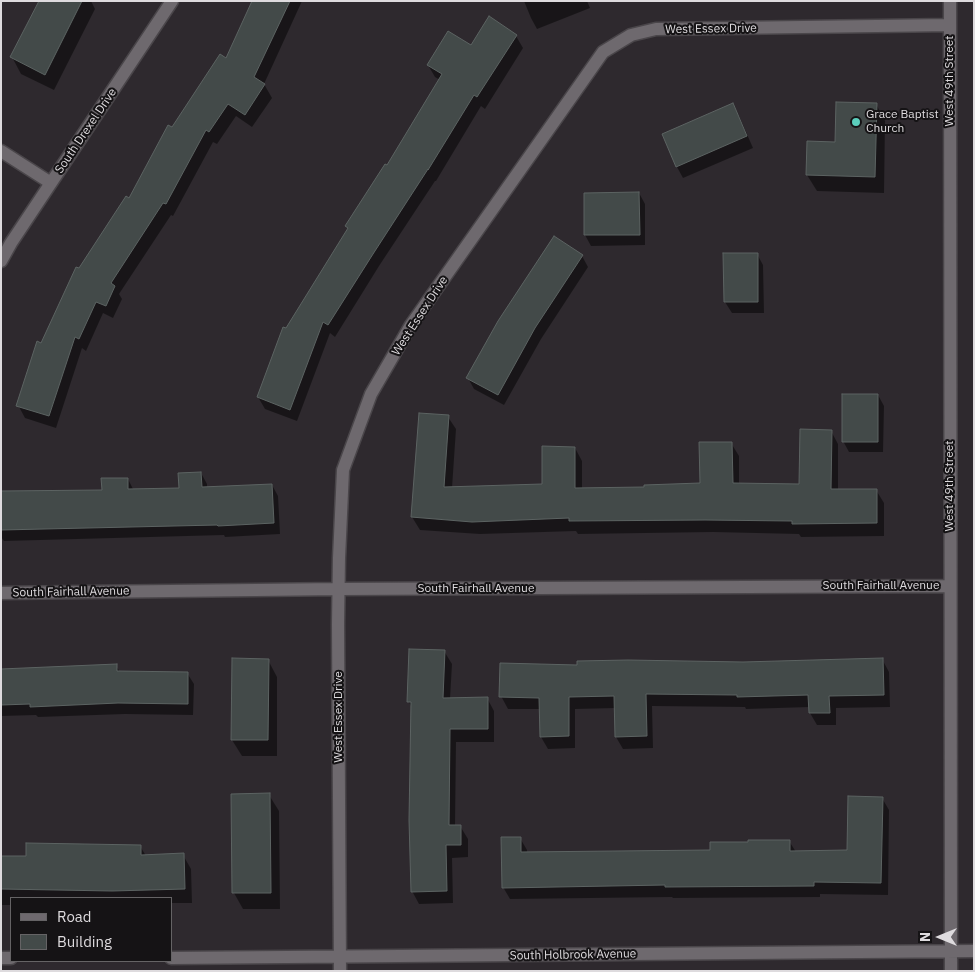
<!DOCTYPE html>
<html>
<head>
<meta charset="utf-8">
<style>
  body { margin:0 }
  #map { position:relative; width:975px; height:972px; overflow:hidden; background:#2e292e; font-family:"IBM Plex Sans",sans-serif }
  canvas { display:block }
  .frame { position:absolute; inset:0; border:2px solid #dedbde; pointer-events:none }
  .legend { position:absolute; left:10px; top:897px; width:162px; height:65px; box-sizing:border-box; background:#151315; border:1px solid #656365; margin:0; padding:6px 9px; list-style:none; font-size:15px; color:#dedbde }
  .legend li { display:flex; align-items:center; gap:10px; height:25px }
  .legend b { width:25px; border:1px solid #656365 }
  .north { position:absolute; left:915px; top:912px; width:50px; height:50px; -webkit-text-stroke:4px #151315; paint-order:stroke; rotate:270deg; font-size:14px; font-weight:700; line-height:20px; text-align:center; color:#dedbde }
  .north::after { content:''; display:block; margin:auto; width:18px; height:22px; background:#dedbde; clip-path:polygon(50% 0,100% 100%,50% 72%,0 100%) }
</style>
</head>
<body>
<div id="map">
<canvas width="975" height="972"></canvas>
<div class="frame"></div>
<ul class="legend">
<li><b style="height:6px;background:#6e696e"></b>Road</li>
<li><b style="height:14px;background:#434a49"></b>Building</li>
</ul>
<div class="north">N</div>
</div>
<script>
const context = document.querySelector('canvas').getContext('2d');
context.lineJoin = 'round';
function fill(path, color) { context.fillStyle = color; context.fill(path, 'evenodd'); }
const toPath = rows => new Path2D(rows.map(r => 'M' + r).join(''));
function strokePath(path, color, width, dash) { context.strokeStyle = color; context.lineWidth = width; context.lineCap = dash ? 'butt' : 'round'; context.setLineDash(dash || []); context.stroke(path); }
function drawText(font, color, halo, rows, align = 'center') {
  context.font = font + ' "IBM Plex Sans",sans-serif'; context.lineWidth = 4; context.setLineDash([]); context.textBaseline = 'middle'; context.strokeStyle = halo; context.fillStyle = color; for (const [text, x, y, turn = 0] of rows) {
    context.save(); context.translate(x, y); context.rotate((+turn || 0) * Math.PI / 180); context.textAlign = isNaN(turn) ? turn : align; if (halo) context.strokeText(text, 0, 0); context.fillText(text, 0, 0); context.restore();
  }
}
const shadow = toPath([
  [40,1,91,1,95,9,54,90,21,74,12,57],
  [253,1,302,1,264,84,272,98,252,127,236,116,217,144,213,142,173,216,171,215,119,294,122,299,113,318,103,313,86,351,82,348,56,428,25,418,18,405,42,344,79,270,130,200,173,129,226,60],
  [524,1,587,1,590,8,537,29,531,18],
  [516,36,523,48,485,109,481,106,436,181,435,181,379,266,335,337,330,333,297,421,265,409,258,397,286,329,348,229,346,226,387,167,440,80,435,77,428,65,471,47],
  [876,104,885,121,884,193,817,191,807,175,808,142,837,143],
  [733,105,739,116,753,148,683,178,677,167,663,135],
  [639,193,645,204,645,245,591,246,585,235],
  [725,254,757,254,763,265,764,313,732,313,725,302],
  [582,256,588,267,541,339,504,405,474,389,468,378],
  [878,395,884,406,883,452,849,452,843,441],
  [420,415,448,417,456,429,452,488,543,485,575,448,582,461,582,490,646,488,701,484,731,443,739,456,739,484,800,486,831,431,838,444,838,490,876,490,884,503,884,536,801,537,799,534,713,532,578,534,576,531,480,534,420,530,412,517],
  [201,473,207,484,207,488,272,485,278,496,280,534,225,537,224,535,4,541,1,537,1,492,103,491,128,479,134,491,180,489],
  [410,650,444,651,452,664,450,699,487,698,494,711,494,742,456,742,455,826,460,826,468,839,468,857,452,858,453,903,419,904,412,891,412,708,409,702],
  [882,659,889,672,890,707,836,708,836,725,817,725,810,713,810,707,746,709,745,707,652,706,653,748,623,749,616,737,616,708,575,709,575,748,548,749,541,737,540,709,508,709,501,696,579,667],
  [268,660,277,677,277,756,242,756,232,740],
  [116,666,120,672,187,673,194,684,193,715,125,714,38,717,36,715,1,716,1,670],
  [232,795,269,795,279,811,280,909,243,909,234,893],
  [882,798,889,810,888,895,820,894,820,897,673,898,672,897,510,899,503,887,520,838,527,850,527,853,711,851,789,841,796,852,849,852],
  [140,846,146,856,183,855,191,869,192,903,171,903,171,898,11,898,11,905,1,905,1,857,27,857]
]);
const building = toPath([
  [39,1,82,1,45,75,10,57,39,1],
  [252,1,290,1,254,77,265,84,245,115,228,104,209,132,206,130,166,204,163,203,111,283,115,286,106,306,96,302,79,339,75,337,49,416,16,406,37,341,41,343,76,267,79,268,126,196,129,198,168,125,172,127,220,54,226,58,252,1],
  [489,16,517,35,477,97,474,95,428,170,428,169,373,254,328,325,323,322,290,410,257,397,283,327,286,328,348,228,345,226,385,164,387,165,442,74,427,65,448,31,471,45,489,16],
  [836,102,877,103,875,177,806,175,807,141,835,142,836,102],
  [733,103,747,136,676,167,662,134,733,103],
  [639,192,640,235,584,235,584,193,639,192],
  [554,236,583,255,535,328,498,395,466,378,498,321,554,236],
  [723,253,758,253,758,302,724,302,723,253],
  [842,394,878,394,878,442,842,442,842,394],
  [419,413,449,415,444,487,542,484,542,446,575,447,575,488,644,487,644,485,700,483,699,442,732,442,733,483,799,484,800,429,832,430,831,489,877,489,877,523,792,524,792,521,705,520,569,521,569,518,472,522,411,517,419,413],
  [201,472,202,487,272,484,274,523,218,526,217,525,1,530,1,491,102,490,101,478,128,478,128,489,179,488,178,473,201,472],
  [409,649,445,650,443,698,488,697,488,729,450,729,449,825,461,825,461,845,446,845,447,891,411,892,409,820,411,702,407,702,409,649],
  [232,658,269,659,268,740,231,740,232,658],
  [883,658,884,695,829,696,830,713,809,713,808,695,737,697,737,695,646,694,647,736,615,737,614,696,569,697,569,736,540,737,539,698,499,697,500,663,577,665,577,661,628,660,743,662,883,658],
  [117,664,117,671,188,672,188,704,118,703,30,707,30,704,1,705,1,669,117,664],
  [270,793,271,893,232,893,231,794,270,793],
  [848,796,883,797,881,883,814,882,814,886,665,887,665,885,502,888,501,837,521,837,521,852,710,850,710,842,748,842,748,840,790,840,790,851,847,850,848,796],
  [26,843,141,845,141,855,184,853,185,889,112,891,1,889,1,856,26,856,26,843]
]);
const minor = toPath([
  [950,1,951,971],
  [1,151,51,183],
  [1,261,11,243,172,1],
  [1,593,339,589,950,586],
  [1,958,11,958],
  [171,958,974,951],
  [340,971,338,624,339,558,343,470,371,394,411,325,603,52,631,35,656,29,950,25]
]);
const markers = [
  [856,122,5,"#5bcebc"]
];
const streetNames = [
  ["West Essex Drive",711,29,-1],
  ["West 49th Street",950,81,-90],
  ["South Drexel Drive",86,131,-56],
  ["West Essex Drive",420,316,-57],
  ["West 49th Street",950,486,-90],
  ["South Fairhall Avenue",881,586],
  ["South Fairhall Avenue",476,589],
  ["South Fairhall Avenue",71,592,-1],
  ["West Essex Drive",339,717,-90],
  ["South Holbrook Avenue",573,955,-1]
];
const poiNames = [
  ["Grace Baptist",866,115],
  ["Church",866,129]
];
fill(shadow, '#0007');
fill(building, '#434a49');
strokePath(building, '#5c6362', 1);
strokePath(minor, '#4a464a', 15);
strokePath(minor, '#6e696e', 12);
for (const [x, y, r, color] of markers) { const dot = new Path2D(); dot.arc(x, y, r, 0, 2 * Math.PI); context.fillStyle = color; context.fill(dot); strokePath(dot, '#151315', 2); }
drawText('12px', '#dedbde', '#151315', streetNames);
drawText('12px', '#dedbde', '#151315', poiNames, 'left');
</script>
</body>
</html>
